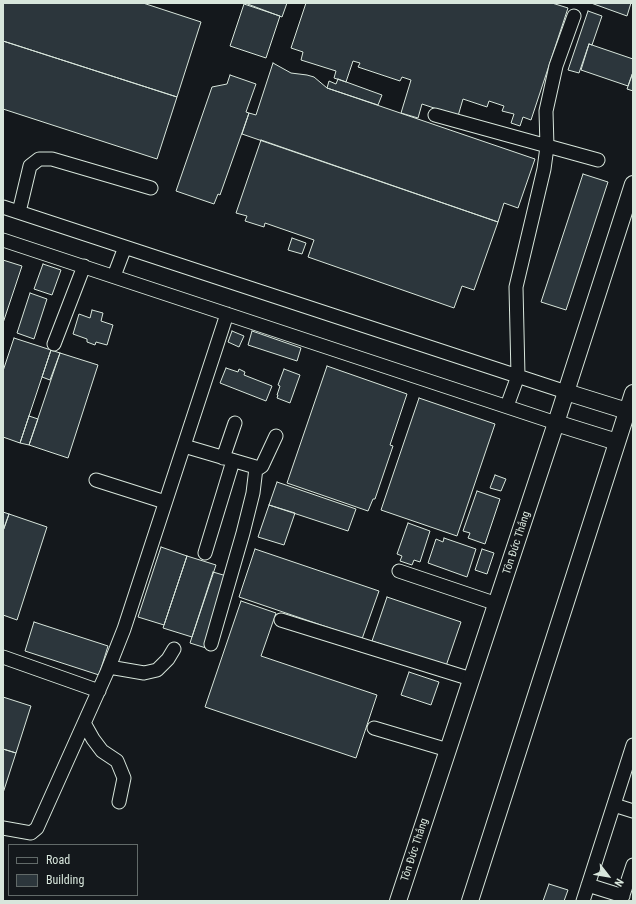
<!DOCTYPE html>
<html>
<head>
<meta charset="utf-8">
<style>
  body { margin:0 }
  #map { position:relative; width:636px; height:904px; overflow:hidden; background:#14181c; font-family:"Roboto Condensed",sans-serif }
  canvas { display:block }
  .frame { position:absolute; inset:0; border:4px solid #d8e6dc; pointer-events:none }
  .legend { position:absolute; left:8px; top:844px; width:130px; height:52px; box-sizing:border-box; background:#14181c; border:1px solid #626a69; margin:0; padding:5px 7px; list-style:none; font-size:12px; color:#d8e6dc }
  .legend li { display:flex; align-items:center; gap:8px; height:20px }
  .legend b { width:20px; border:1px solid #626a69 }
  .north { position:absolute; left:588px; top:856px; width:40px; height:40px; -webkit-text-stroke:3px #14181c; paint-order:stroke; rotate:121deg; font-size:11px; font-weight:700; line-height:16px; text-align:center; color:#d8e6dc }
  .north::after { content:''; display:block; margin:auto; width:14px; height:18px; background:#d8e6dc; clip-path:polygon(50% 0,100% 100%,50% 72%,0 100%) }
</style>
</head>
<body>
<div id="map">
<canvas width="636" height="904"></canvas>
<div class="frame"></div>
<ul class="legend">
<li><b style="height:5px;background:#14181c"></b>Road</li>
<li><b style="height:11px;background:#2c363c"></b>Building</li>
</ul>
<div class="north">N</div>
</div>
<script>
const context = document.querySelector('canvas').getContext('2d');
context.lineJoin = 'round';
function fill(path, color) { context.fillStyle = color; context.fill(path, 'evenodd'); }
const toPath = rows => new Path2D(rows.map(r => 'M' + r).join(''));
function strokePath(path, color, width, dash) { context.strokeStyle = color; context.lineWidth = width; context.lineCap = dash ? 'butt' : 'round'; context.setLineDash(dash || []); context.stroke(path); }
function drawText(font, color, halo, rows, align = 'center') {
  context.font = font + ' "Roboto Condensed",sans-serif'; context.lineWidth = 3; context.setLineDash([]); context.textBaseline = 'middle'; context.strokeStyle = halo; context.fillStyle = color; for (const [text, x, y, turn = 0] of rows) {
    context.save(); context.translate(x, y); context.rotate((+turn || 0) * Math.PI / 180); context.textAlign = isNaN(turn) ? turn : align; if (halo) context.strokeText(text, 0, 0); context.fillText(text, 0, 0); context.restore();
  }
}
const building = toPath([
  [3,3,143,3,201,22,177,97,3,41,3,3],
  [245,3,287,3,282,17,245,3],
  [306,3,552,3,568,8,531,120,523,117,520,126,511,123,514,114,502,111,504,106,489,101,487,107,463,99,458,116,422,104,418,118,401,113,411,80,402,77,400,81,358,67,360,63,353,61,346,82,334,78,336,71,301,60,303,52,291,48,306,3],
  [591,3,631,3,627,16,591,3],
  [244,4,280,16,266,58,230,46,244,4],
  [588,11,602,16,592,45,589,44,579,73,568,70,588,11],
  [3,41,177,97,157,159,3,109,3,41],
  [589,44,633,59,633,72,628,86,581,70,589,44],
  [273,63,291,73,307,75,314,77,327,88,535,159,518,208,504,203,498,222,242,134,249,113,256,115,273,63],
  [230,75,256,84,246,112,249,113,220,195,218,194,214,204,176,191,212,87,227,84,230,75],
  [632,75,633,76,633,91,627,89,632,75],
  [338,79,382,95,378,105,327,88,329,81,336,84,338,79],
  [261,140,498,222,474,290,462,286,454,308,308,257,314,240,265,223,264,227,245,221,247,216,236,213,261,140],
  [583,174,608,182,566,310,541,302,583,174],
  [292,238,306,243,302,254,288,250,292,238],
  [3,260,22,266,3,323,3,260],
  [43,264,61,270,52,295,34,289,43,264],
  [30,293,47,299,34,339,17,333,30,293],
  [92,310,103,313,101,321,113,325,107,345,96,342,95,345,87,342,87,339,73,334,79,314,90,318,92,310],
  [232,331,244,336,239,347,228,342,232,331],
  [252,331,301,348,297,361,248,345,252,331],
  [14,338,51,350,20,443,3,437,3,371,14,338],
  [51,350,60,353,50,380,42,377,51,350],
  [60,353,98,365,68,458,29,445,60,353],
  [327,366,407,394,390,445,393,446,375,499,373,499,368,511,287,483,327,366],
  [226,368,238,372,239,369,245,372,244,375,272,386,266,401,220,383,226,368],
  [284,369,300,375,290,403,277,398,278,395,277,395,280,386,278,385,284,369],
  [419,398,495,424,457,536,381,510,419,398],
  [29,416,38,419,29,445,20,443,29,416],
  [495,475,506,479,501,491,490,488,495,475],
  [277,482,356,509,348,531,269,505,277,482],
  [477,491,500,499,485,544,468,538,470,533,463,531,477,491],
  [269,505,295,513,284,545,258,537,269,505],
  [3,512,9,514,3,531,3,512],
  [9,514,47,527,17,620,3,615,3,531,9,514],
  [408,523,430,531,420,562,414,560,412,565,400,561,402,556,397,554,408,523],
  [444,538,476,549,467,577,428,563,436,539,443,542,444,538],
  [161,547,187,556,164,625,138,617,161,547],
  [255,549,379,591,362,639,239,597,255,549],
  [482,549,494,553,487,574,475,570,482,549],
  [187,556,216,565,192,637,163,628,187,556],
  [213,572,230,577,206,648,190,643,213,572],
  [387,597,461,622,446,666,372,641,387,597],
  [241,601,276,613,261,656,377,695,356,758,205,707,241,601],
  [34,622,108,646,99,675,25,651,34,622],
  [409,672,439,682,431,705,401,695,409,672],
  [3,697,31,706,16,753,3,749,3,697],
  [3,749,16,753,3,793,3,749],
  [549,884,568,890,564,901,543,901,549,884]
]);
const minor = toPath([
  [435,115,598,160],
  [3,207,566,392],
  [19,212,30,166,39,159,52,159,151,188],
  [3,240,556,423],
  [114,276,125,247],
  [54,344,84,266],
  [507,406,518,376,516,287,544,169,547,147,546,111,556,66,574,16],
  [184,446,259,468,262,466,276,436],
  [223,458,235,423],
  [96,480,165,502],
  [205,553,233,461],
  [399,571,497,604],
  [281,620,471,679],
  [211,644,243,533,253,493,256,468],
  [3,657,99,691],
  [109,667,144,673,157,670,168,659,174,649],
  [84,723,93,739,102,751,117,761,124,778,119,802],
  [374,728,448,750],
  [614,805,633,811],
  [3,828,31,833,37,828,107,672,124,629,227,314],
  [588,885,623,896],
  [583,901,633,745],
  [621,901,633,865]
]);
const major = toPath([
  [566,392,627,411],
  [556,423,617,442],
  [398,901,556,423,633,184],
  [470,901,633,393]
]);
const streetNames = [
  ["Tôn Đức Thắng",517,543,-72],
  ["Tôn Đức Thắng",415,850,-72]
];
fill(building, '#2c363c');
strokePath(building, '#d8e6dc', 1);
strokePath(minor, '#d8e6dc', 15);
strokePath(major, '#d8e6dc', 18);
strokePath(minor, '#14181c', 13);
strokePath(major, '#14181c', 16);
drawText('11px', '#d8e6dc', '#14181c', streetNames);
</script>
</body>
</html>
